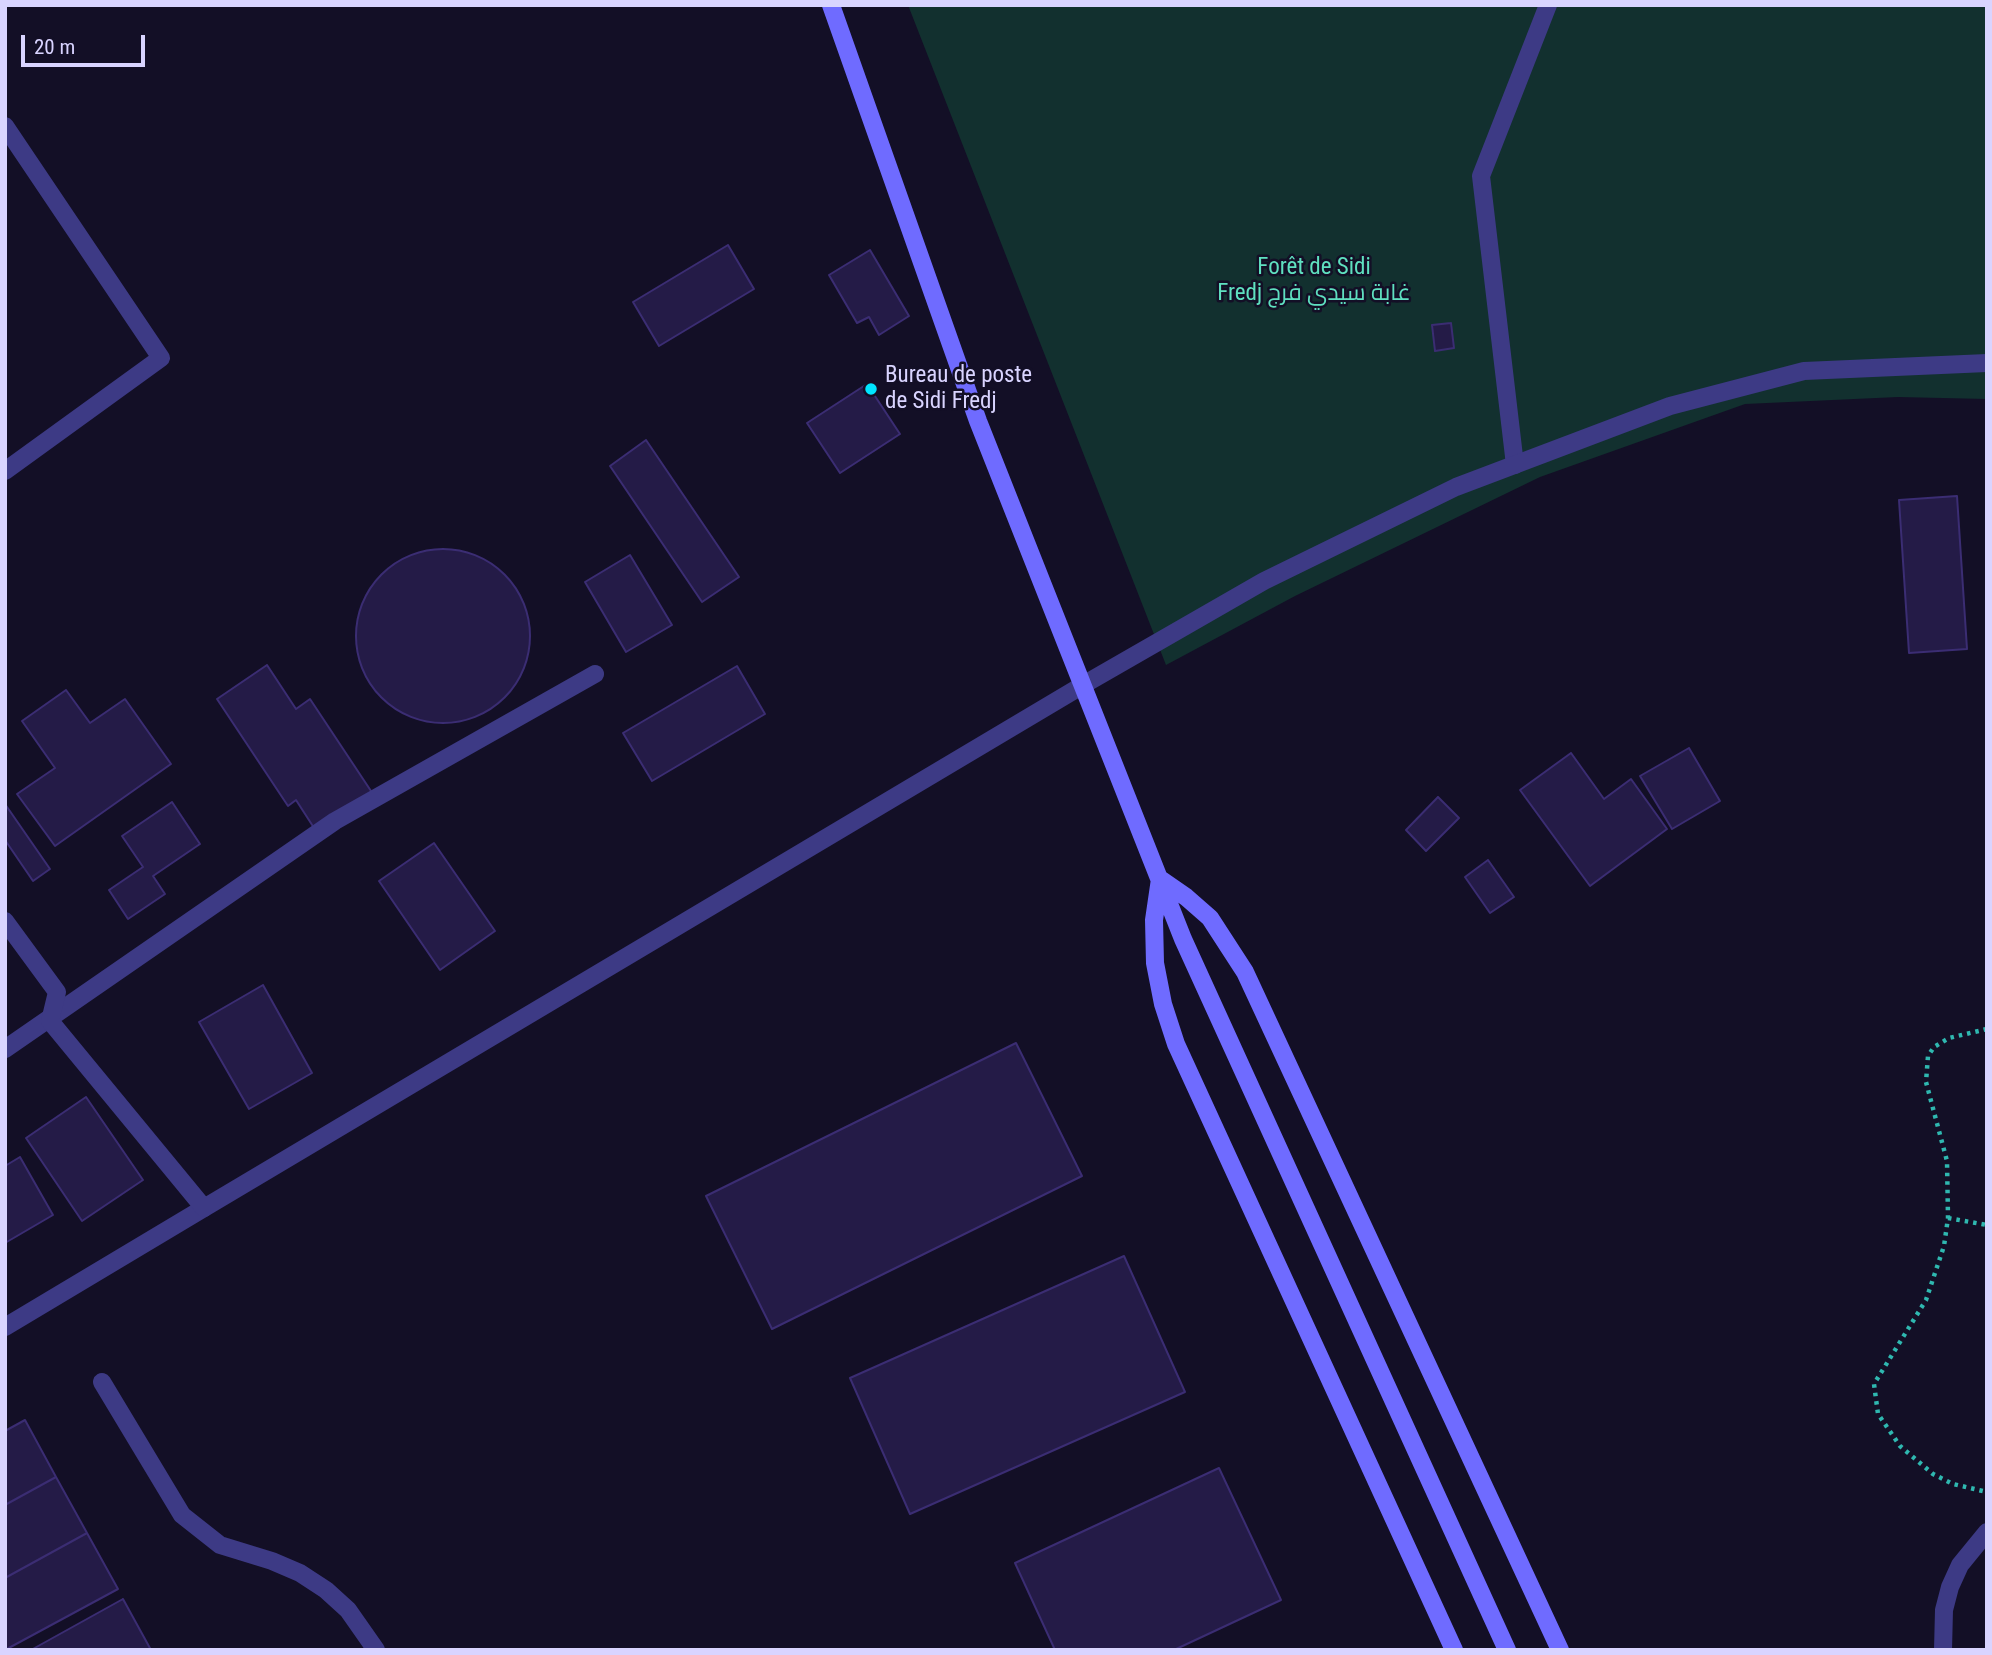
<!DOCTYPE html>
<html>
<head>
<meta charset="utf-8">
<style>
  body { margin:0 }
  #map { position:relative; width:1992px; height:1655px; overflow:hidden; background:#130f26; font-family:"Roboto Condensed",sans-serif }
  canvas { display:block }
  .frame { position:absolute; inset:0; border:7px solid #d9d4ff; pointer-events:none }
  .scale { position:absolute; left:21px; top:35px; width:124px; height:32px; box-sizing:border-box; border:4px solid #d9d4ff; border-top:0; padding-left:9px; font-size:21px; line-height:24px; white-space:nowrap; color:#d9d4ff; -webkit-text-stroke:5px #130f26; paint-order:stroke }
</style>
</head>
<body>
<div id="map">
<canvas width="1992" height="1655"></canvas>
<div class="frame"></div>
<div class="scale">20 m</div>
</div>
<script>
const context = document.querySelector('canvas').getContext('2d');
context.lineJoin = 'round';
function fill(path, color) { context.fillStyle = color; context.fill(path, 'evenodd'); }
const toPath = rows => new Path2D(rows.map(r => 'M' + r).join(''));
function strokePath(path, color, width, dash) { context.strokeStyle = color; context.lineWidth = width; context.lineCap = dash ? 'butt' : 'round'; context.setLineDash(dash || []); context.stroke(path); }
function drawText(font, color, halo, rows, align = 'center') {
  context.font = font + ' "Roboto Condensed",Cairo,sans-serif'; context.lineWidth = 5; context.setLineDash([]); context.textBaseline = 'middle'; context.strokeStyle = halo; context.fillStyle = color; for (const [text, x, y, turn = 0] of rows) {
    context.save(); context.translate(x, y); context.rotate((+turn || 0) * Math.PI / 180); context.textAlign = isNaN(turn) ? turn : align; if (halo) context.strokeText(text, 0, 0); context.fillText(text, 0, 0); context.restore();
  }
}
const green = toPath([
  [908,5,1987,5,1987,399,1898,397,1745,404,1540,477,1295,596,1166,665]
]);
const building = toPath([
  [728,245,754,289,659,346,633,302,728,245],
  [870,250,909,316,879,335,869,317,857,323,829,275,870,250],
  [1451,323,1454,348,1435,351,1432,325,1451,323],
  [867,384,900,434,840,473,807,423,867,384],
  [646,440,739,577,702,602,610,466,646,440],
  [1957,496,1967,649,1909,653,1899,500,1957,496],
  '356 636a87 87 0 1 1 174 0a87 87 0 1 1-174 0Z',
  [630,555,672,625,626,652,585,582,630,555],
  [267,665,296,709,310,699,373,794,316,831,296,800,288,806,217,699,267,665],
  [737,666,765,714,652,781,623,733,737,666],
  [66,690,90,723,125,699,171,764,55,846,17,794,55,768,22,721,66,690],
  [1689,748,1720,801,1672,829,1640,776,1689,748],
  [1571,753,1604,799,1631,779,1667,829,1590,886,1520,790,1571,753],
  [1438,797,1459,818,1426,851,1406,830,1438,797],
  [172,802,200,844,153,876,165,894,128,919,109,890,143,867,122,836,172,802],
  [5,804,50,869,33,881,5,840,5,804],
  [434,843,495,931,440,970,379,881,434,843],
  [1488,860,1514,897,1490,913,1465,877,1488,860],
  [263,985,312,1073,249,1109,199,1022,263,985],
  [1016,1043,1082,1176,772,1329,706,1196,1016,1043],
  [86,1097,143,1180,82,1221,26,1138,86,1097],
  [20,1157,53,1215,5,1243,5,1166,20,1157],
  [1124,1256,1185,1392,910,1514,850,1378,1124,1256],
  [25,1420,56,1477,5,1505,5,1431,25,1420],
  [1219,1468,1281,1600,1174,1650,1055,1650,1015,1563,1219,1468],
  [56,1477,87,1533,5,1578,5,1505,56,1477],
  [87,1533,118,1589,5,1650,5,1578,87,1533],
  [123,1599,151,1650,31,1650,123,1599]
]);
const path = toPath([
  [1987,1029,1949,1038,1934,1047,1928,1056,1926,1082,1947,1161,1948,1218,1944,1246,1926,1300,1874,1384,1878,1414,1900,1446,1933,1474,1953,1484,1987,1492],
  [1948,1218,1987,1225]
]);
const service = toPath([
  [1515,465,1481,176,1548,5]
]);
const minor = toPath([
  [5,126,161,358,5,471],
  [1083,685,1264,581,1456,487,1670,406,1804,371,1987,363],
  [5,1049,335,821,595,674],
  [5,1327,204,1208],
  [102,1382,182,1515,220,1545,272,1561,300,1573,326,1590,348,1610,376,1650],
  [1943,1650,1944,1610,1950,1587,1960,1565,1987,1532]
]);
const tertiary = toPath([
  [5,921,57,992,50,1021,204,1208,1083,685]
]);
const secondary = toPath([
  [831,5,978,421,1183,939,1507,1650],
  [1454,1650,1176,1044,1163,1004,1155,963,1154,920,1160,879,1186,897,1210,918,1245,972,1560,1650]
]);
const markers = [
  [871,389,7,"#00e5ff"]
];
const parkNames = [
  ["Forêt de Sidi",1314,268],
  ["Fredj غابة سيدي فرج",1314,294]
];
const poiNames = [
  ["Bureau de poste",885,376],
  ["de Sidi Fredj",885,402]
];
fill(green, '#12302f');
fill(building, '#241b47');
strokePath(building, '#3b2d73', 2);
strokePath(path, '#2fb8b0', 4.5, [3.5, 5]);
strokePath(service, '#3d3a85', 18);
strokePath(minor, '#3d3a85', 18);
strokePath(tertiary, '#3d3a85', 18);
strokePath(secondary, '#6f6bff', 18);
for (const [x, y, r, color] of markers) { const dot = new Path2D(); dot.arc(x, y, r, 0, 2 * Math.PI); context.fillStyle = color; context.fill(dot); strokePath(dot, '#130f26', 2.5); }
drawText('23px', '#5fe0c0', '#130f26', parkNames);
drawText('23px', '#d9d4ff', '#130f26', poiNames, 'left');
</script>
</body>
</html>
